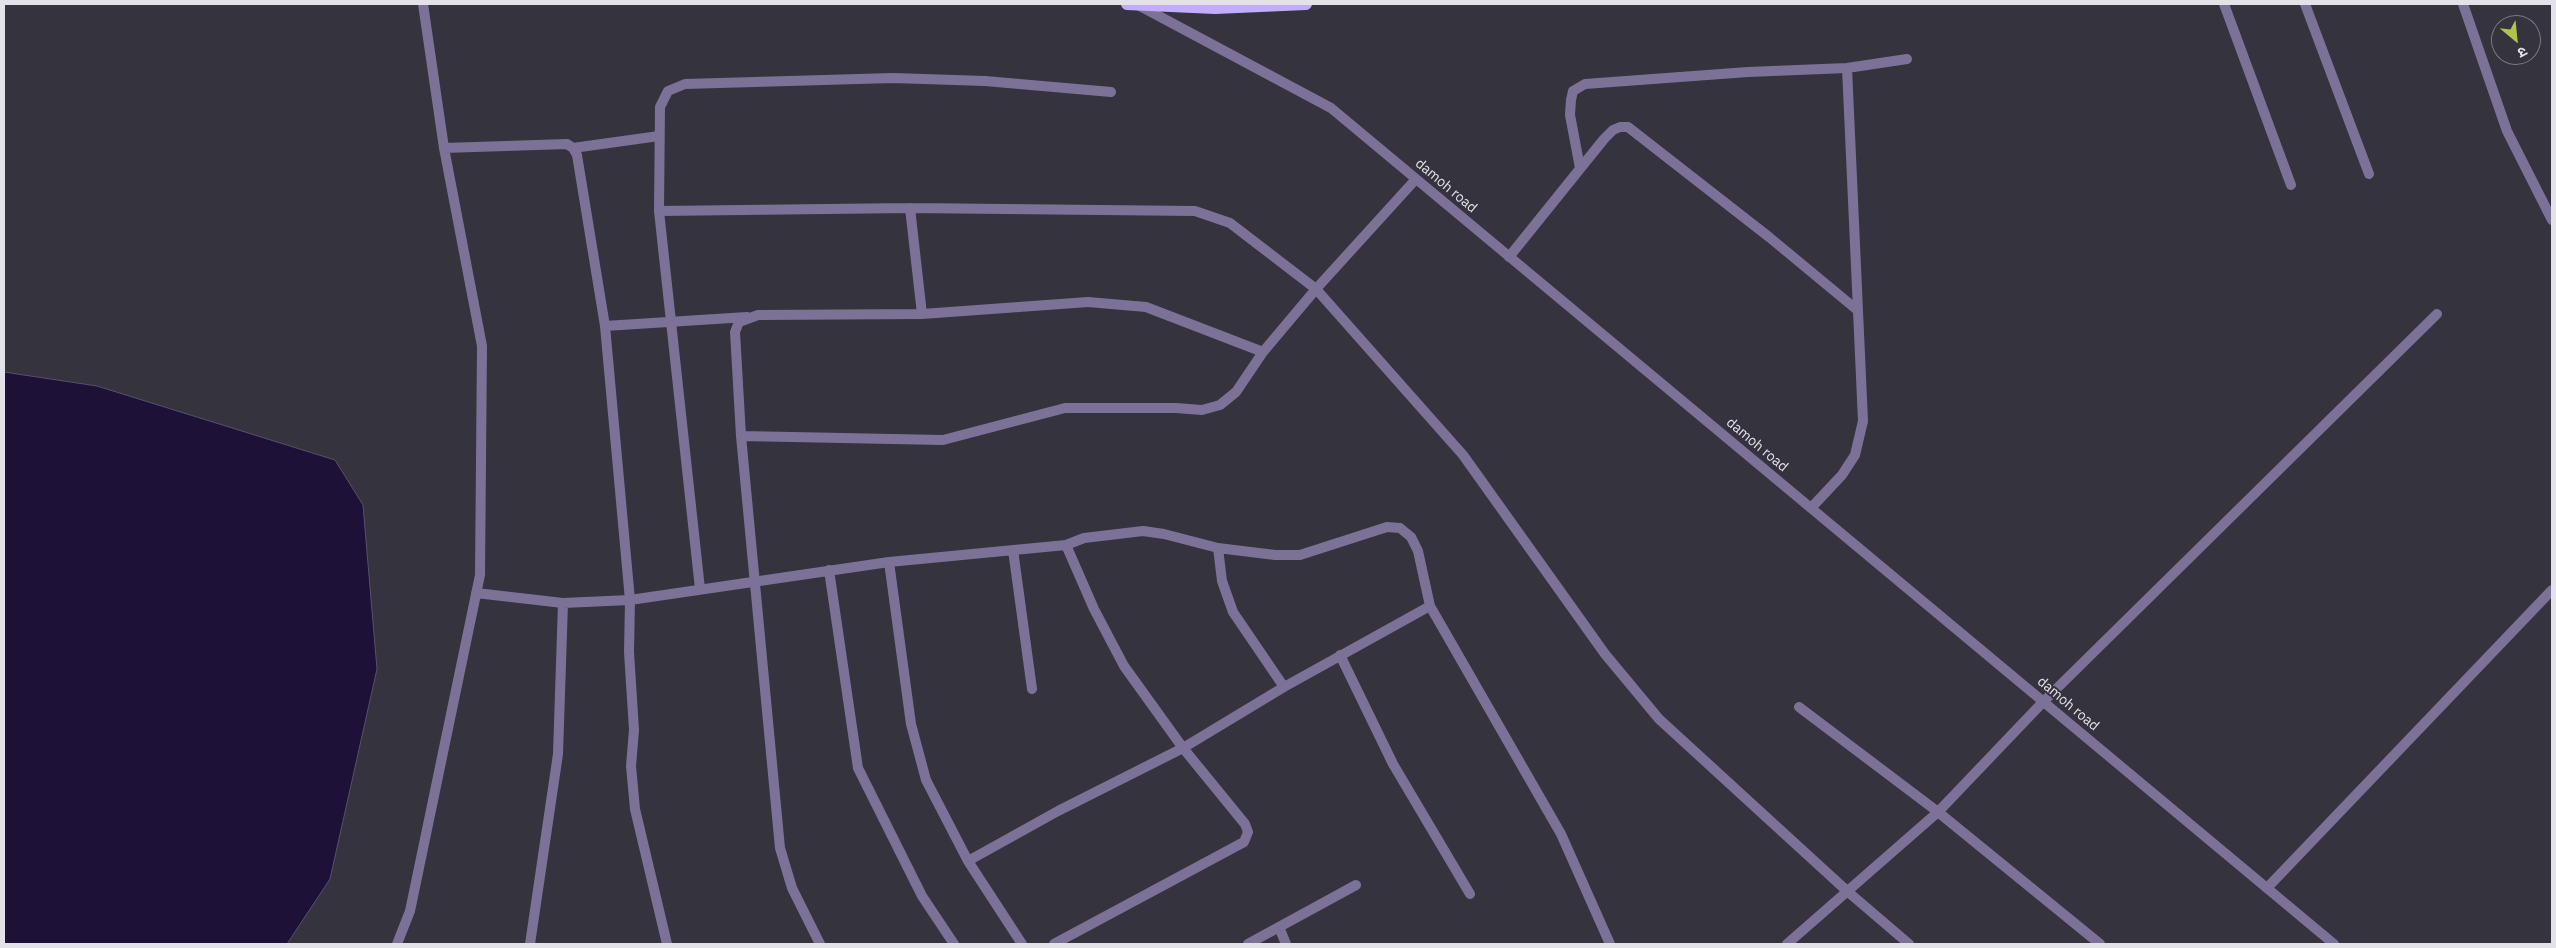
<!DOCTYPE html>
<html>
<head>
<meta charset="utf-8">
<style>
  body { margin:0 }
  #map { position:relative; width:2556px; height:948px; overflow:hidden; background:#35333e; font-family:"IBM Plex Sans","Noto Sans Devanagari",sans-serif }
  canvas { display:block }
  .frame { position:absolute; inset:0; border:5px solid #e4e2e9; pointer-events:none }
  .north { position:absolute; left:2491px; top:15px; width:50px; height:50px; box-sizing:border-box; background:#35333e; border:1px solid #7b7982; border-radius:50%; rotate:152deg; font-size:14px; font-weight:700; line-height:20px; text-align:center; color:#e4e2e9 }
  .north::after { content:''; display:block; margin:auto; width:18px; height:22px; background:#b3c24b; clip-path:polygon(50% 0,100% 100%,50% 72%,0 100%) }
</style>
</head>
<body>
<div id="map">
<canvas width="2556" height="948"></canvas>
<div class="frame"></div>
<div class="north">उ</div>
</div>
<script>
const context = document.querySelector('canvas').getContext('2d');
context.lineJoin = 'round';
function fill(path, color) { context.fillStyle = color; context.fill(path, 'evenodd'); }
const toPath = rows => new Path2D(rows.map(r => 'M' + r).join(''));
function strokePath(path, color, width, dash) { context.strokeStyle = color; context.lineWidth = width; context.lineCap = dash ? 'butt' : 'round'; context.setLineDash(dash || []); context.stroke(path); }
function drawText(font, color, halo, rows, align = 'center') {
  context.font = font + ' "IBM Plex Sans",sans-serif'; context.lineWidth = 4; context.setLineDash([]); context.textBaseline = 'middle'; context.strokeStyle = halo; context.fillStyle = color; for (const [text, x, y, turn = 0] of rows) {
    context.save(); context.translate(x, y); context.rotate((+turn || 0) * Math.PI / 180); context.textAlign = isNaN(turn) ? turn : align; if (halo) context.strokeText(text, 0, 0); context.fillText(text, 0, 0); context.restore();
  }
}
const water = toPath([
  [4,372,97,386,335,460,363,505,377,669,330,879,287,944,4,944,4,372]
]);
const lane = toPath([
  [2043,702,2437,314],
  [2267,888,2552,590]
]);
const street = toPath([
  [2224,4,2291,185],
  [2305,4,2369,174],
  [2463,4,2507,131,2552,220],
  [1140,6,1331,108,2334,944],
  [444,148,567,144,573,148,577,155,605,326,630,600,629,652,634,730,631,766,635,809,667,944],
  [573,148,659,136],
  [1580,168,1570,115,1571,100,1573,91,1585,84,1748,72,1847,68,1907,59],
  [910,208,922,314],
  [659,211,910,208,1195,211,1230,223,1316,289,1463,455,1605,654,1659,719,1847,891,1909,944],
  [1509,257,1604,139,1613,130,1620,127,1628,127,1769,237,1856,309],
  [605,326,747,317],
  [741,436,943,440,1065,408,1176,408,1202,410,1220,405,1236,392,1263,352,1316,289,1416,179],
  [1811,508,1842,475,1855,455,1863,421,1847,68],
  [1218,548,1222,581,1233,612,1284,687],
  [1013,550,1032,689],
  [889,562,911,724,926,780,968,861,1022,944],
  [829,570,858,768,922,896,954,944],
  [700,589,659,211,660,107,668,91,685,84,893,78,985,81,1111,92],
  [476,593,563,603,630,600,889,562,1066,545,1084,538,1143,531,1164,534,1218,548,1275,555,1300,555,1387,527,1400,528,1411,537,1418,551,1430,606,1561,834,1610,944],
  [1340,655,1393,764,1470,894],
  [1799,707,1938,812,2100,944],
  [968,861,1058,811,1183,748,1284,687,1430,606],
  [1279,927,1286,944],
  [397,944,410,911,480,575,482,346,444,148,423,4],
  [530,944,558,754,563,603],
  [820,944,792,888,780,848,741,436,735,332,739,322,758,315,922,314,1088,302,1146,307,1263,352],
  [1054,944,1244,842,1248,832,1245,824,1183,748,1124,666,1094,609,1066,545],
  [1248,944,1356,885],
  [1787,944,1938,812,2043,702]
]);
const primary = toPath([
  [1127,4,1215,8,1306,4]
]);
const streetNames = [
  ["damoh road",1446,186,40],
  ["damoh road",1757,445,40],
  ["damoh road",2068,704,40]
];
fill(water, '#1e1137');
strokePath(water, '#59506c', 1);
strokePath(lane, '#7c7298', 10);
strokePath(street, '#7c7298', 10);
strokePath(primary, '#c2adfb', 12);
drawText('14px', '#e4e2e9', '#35333e', streetNames);
</script>
</body>
</html>
